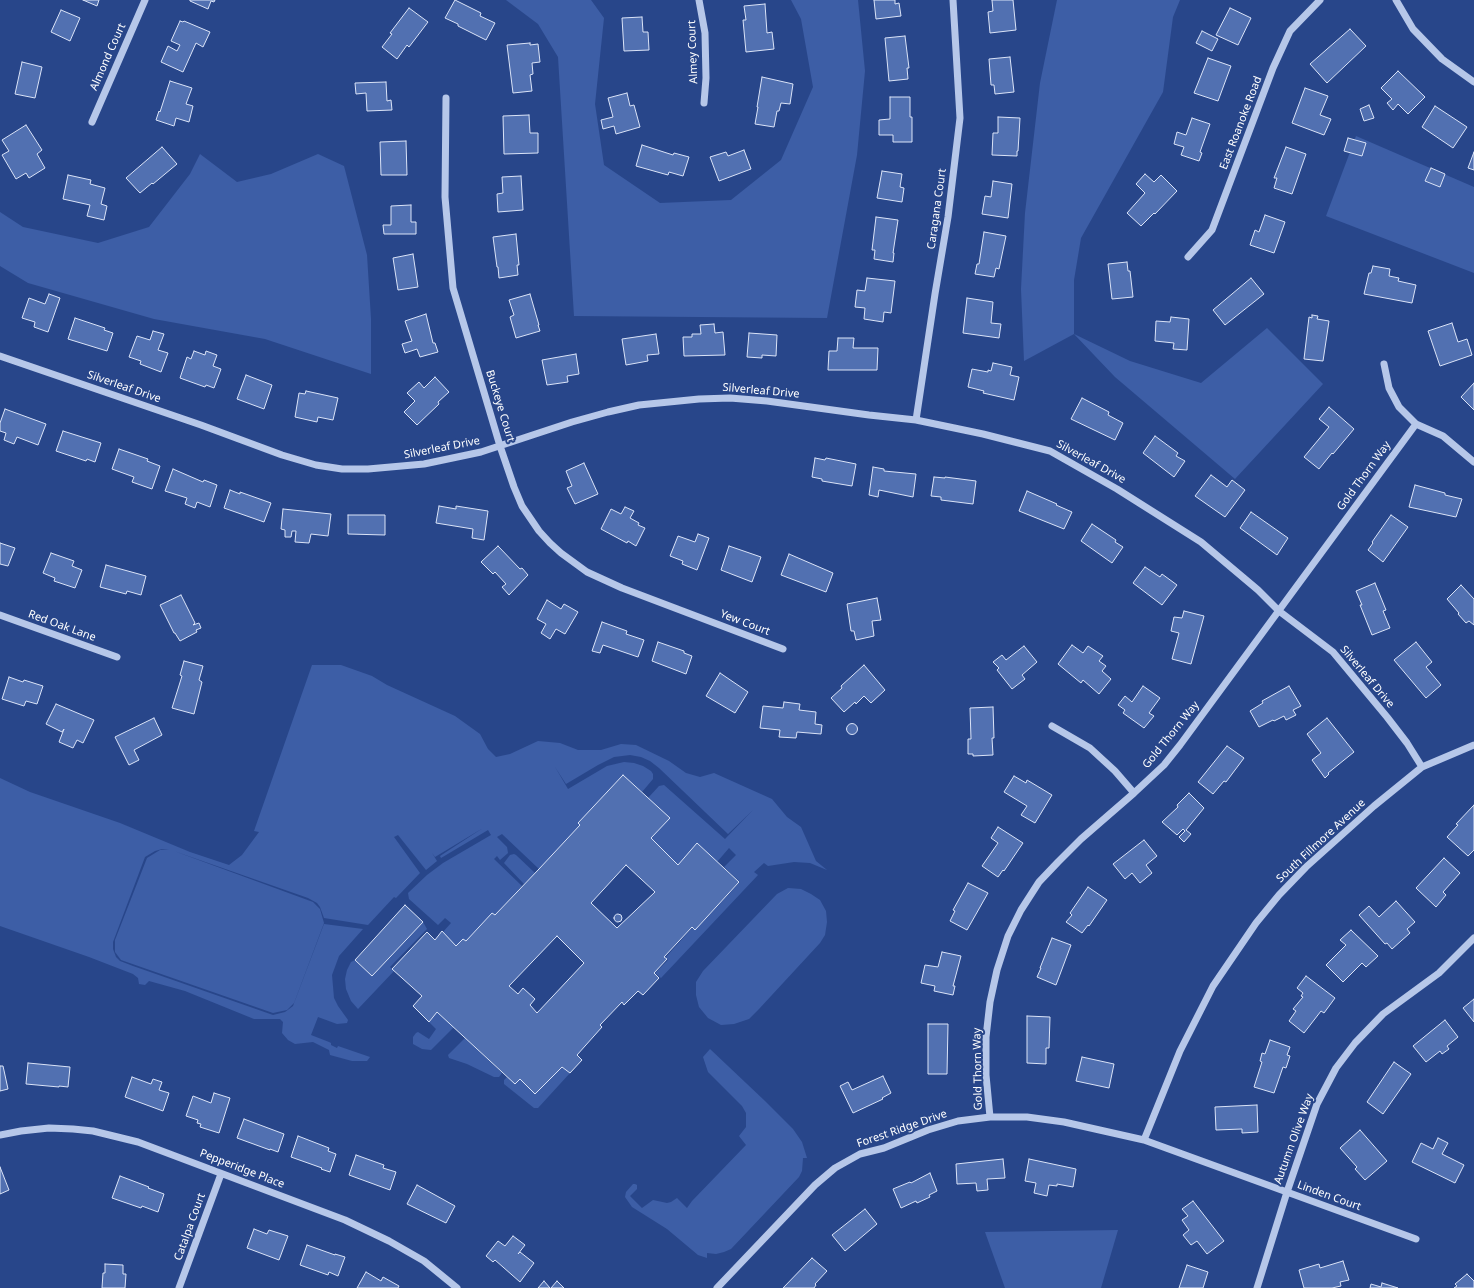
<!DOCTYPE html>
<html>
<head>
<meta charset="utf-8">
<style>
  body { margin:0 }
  canvas { display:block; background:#28468a }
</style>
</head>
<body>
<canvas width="1474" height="1288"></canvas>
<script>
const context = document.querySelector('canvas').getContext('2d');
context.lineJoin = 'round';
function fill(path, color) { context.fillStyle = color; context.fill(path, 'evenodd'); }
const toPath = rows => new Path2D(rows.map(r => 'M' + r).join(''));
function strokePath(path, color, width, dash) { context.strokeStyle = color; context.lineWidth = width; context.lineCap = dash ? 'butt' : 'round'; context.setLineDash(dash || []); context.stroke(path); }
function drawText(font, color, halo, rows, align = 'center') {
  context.font = font + ' "Noto Sans",sans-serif'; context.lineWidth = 4; context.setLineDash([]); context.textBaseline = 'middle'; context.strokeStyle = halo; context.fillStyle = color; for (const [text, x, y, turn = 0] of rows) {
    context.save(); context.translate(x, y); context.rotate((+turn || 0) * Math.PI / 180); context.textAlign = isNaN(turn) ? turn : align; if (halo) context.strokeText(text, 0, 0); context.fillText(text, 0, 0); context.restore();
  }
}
const green = toPath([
  [506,0,591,0,604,18,595,104,604,165,660,203,731,200,781,160,813,87,801,19,791,0,858,0,865,71,857,155,827,318,574,316,558,57,538,24],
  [1057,0,1180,0,1173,17,1163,92,1081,238,1074,280,1074,334,1130,361,1201,383,1267,328,1323,384,1235,479,1115,377,1074,334,1024,361,1021,289,1025,213,1040,83],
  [1356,136,1474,187,1474,273,1326,216],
  [200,154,237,182,271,174,318,154,344,166,367,255,371,319,371,374,265,339,154,319,28,283,0,266,0,212,23,227,98,243,149,227,190,174],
  [312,665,341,665,372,676,387,685,455,716,480,734,488,749,496,757,510,754,538,741,560,743,578,750,601,750,621,744,636,745,669,761,686,773,700,777,714,773,772,799,787,817,801,827,816,861,827,870,810,863,794,862,768,866,764,863,754,872,758,875,661,978,655,973,668,960,666,957,692,928,695,930,740,882,724,867,736,855,729,848,717,862,697,843,678,865,651,838,669,818,648,798,659,786,664,785,725,839,753,810,728,834,659,768,650,761,641,757,630,755,614,757,598,765,566,784,555,767,568,789,607,766,624,762,634,763,643,766,651,771,653,774,653,779,642,792,623,775,579,822,580,825,539,869,502,834,497,837,507,847,508,853,500,860,497,856,494,859,522,886,495,915,492,913,466,941,463,939,456,946,443,932,451,923,445,918,438,925,409,899,408,893,427,875,443,863,491,835,488,830,441,858,440,856,483,828,435,857,432,853,437,861,426,870,398,835,394,837,420,873,396,898,394,897,368,925,324,918,320,907,317,903,308,898,174,851,313,902,320,909,324,923,294,1003,287,1010,273,1013,121,960,115,952,115,940,147,858,160,850,169,849,162,849,155,851,145,857,113,942,113,949,116,957,120,961,133,966,273,1015,285,1012,293,1006,324,924,363,929,339,956,332,975,334,998,338,1006,348,1020,347,1023,337,1024,318,1017,311,1035,329,1042,331,1043,331,1045,337,1048,338,1046,370,1057,367,1061,352,1061,330,1055,329,1050,313,1042,295,1044,288,1040,282,1033,283,1022,280,1019,254,1019,185,991,149,981,145,985,139,984,138,978,133,974,89,957,0,926,0,778,30,792,120,823,190,852,229,865,242,855,259,832,254,831],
  [514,854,516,855,535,873,524,884,504,863,510,855],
  [788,888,801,889,811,894,820,900,826,911,827,922,825,935,820,943,759,1009,749,1019,734,1024,721,1025,708,1018,699,1007,696,995,696,982,703,971,777,894],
  [423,922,427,929,390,967,394,971,358,1009,351,1001,346,989,345,979,347,970,351,962,355,960,372,976],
  [437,1012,454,1027,431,1050,422,1049,413,1044,413,1037,416,1033,418,1032,429,1039,436,1029,429,1022],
  [465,1038,502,1073,499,1077,494,1077,467,1064,449,1058,448,1055],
  [710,1049,765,1101,793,1129,802,1142,807,1158,803,1158,802,1171,799,1177,731,1249,724,1252,716,1254,707,1253,707,1258,698,1255,667,1229,632,1207,625,1197,626,1192,633,1184,635,1184,637,1185,637,1189,630,1196,642,1208,653,1200,667,1203,671,1202,677,1198,687,1208,692,1201,746,1145,739,1136,746,1127,746,1113,742,1106,708,1072,703,1057],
  [562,1067,570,1073,538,1108,534,1108,504,1084,504,1080,507,1077,515,1084,520,1079,535,1094],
  [1118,1230,1101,1288,1005,1288,985,1232]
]);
const building = toPath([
  [83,0,99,0,97,6,83,0],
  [190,0,215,0,214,2,211,1,208,9,190,1,190,0],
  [455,0,481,13,480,16,495,23,486,40,458,26,458,24,445,18,455,0],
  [874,0,895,0,895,4,899,3,901,16,876,19,874,0],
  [992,0,1013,0,1016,30,990,33,988,12,993,11,992,0],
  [765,4,767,33,772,32,774,49,746,52,743,20,746,20,744,6,765,4],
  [409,8,428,22,409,47,407,45,397,59,382,47,392,34,390,33,409,8],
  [1230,8,1251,18,1238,45,1216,35,1230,8],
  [61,10,80,18,70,41,51,32,61,10],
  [642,17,643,32,648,32,649,50,624,51,622,18,642,17],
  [180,21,183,22,184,21,210,32,203,47,196,43,183,72,161,62,168,46,177,51,180,45,171,41,180,21],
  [1350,29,1366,46,1327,83,1310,64,1350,29],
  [1202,31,1218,39,1212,51,1196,43,1202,31],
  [905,36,909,68,907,68,908,79,889,81,885,38,905,36],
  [530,43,530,45,538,44,540,62,532,63,533,74,530,75,532,91,513,93,507,45,530,43],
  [1010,57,1014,92,995,94,994,85,991,85,989,59,1010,57],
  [1208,58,1231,66,1218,101,1194,93,1208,58],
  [22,62,42,67,35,98,15,94,22,62],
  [1398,71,1425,97,1408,114,1398,104,1393,110,1387,103,1392,99,1381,88,1398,71],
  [762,77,793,84,790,104,781,103,779,111,777,111,774,127,755,124,758,107,757,107,762,77],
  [170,81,192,88,186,104,193,106,189,122,176,118,174,126,156,120,159,111,160,112,170,81],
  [386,82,387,101,391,100,392,110,367,111,366,93,356,94,355,83,386,82],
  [1305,88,1328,96,1320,115,1331,119,1324,135,1292,123,1305,88],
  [627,93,630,106,634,105,640,127,616,134,614,126,603,129,601,120,613,117,608,98,627,93],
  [890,97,910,97,910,117,912,117,912,142,893,142,893,135,879,135,879,120,890,119,890,97],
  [1369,105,1374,118,1364,121,1360,109,1369,105],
  [1435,106,1467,127,1453,148,1422,127,1435,106],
  [529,115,530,133,538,133,538,153,504,154,503,116,529,115],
  [998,117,1020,118,1018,151,1017,151,1017,156,992,155,993,133,998,133,998,117],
  [1192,118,1210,124,1200,152,1202,153,1199,161,1181,155,1184,147,1174,144,1177,132,1186,135,1192,118],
  [26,125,42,150,37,154,45,168,29,178,26,173,16,179,2,155,9,151,2,140,26,125],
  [1348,138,1366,143,1362,156,1344,151,1348,138],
  [406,141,407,175,381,175,380,142,406,141],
  [642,145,673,155,674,153,689,157,683,176,669,172,668,175,636,166,642,145],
  [162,147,177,164,153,184,152,183,140,193,126,178,162,147],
  [1286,147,1306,154,1292,194,1274,188,1277,178,1274,178,1286,147],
  [744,150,751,169,719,181,710,157,726,152,728,156,744,150],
  [1474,152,1474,170,1468,168,1474,152],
  [1431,168,1445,174,1440,187,1425,181,1431,168],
  [882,171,902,174,900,187,904,188,902,202,877,198,882,171],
  [1145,174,1154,182,1161,175,1177,191,1155,214,1154,213,1141,226,1127,213,1145,193,1136,184,1145,174],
  [68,175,91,180,90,184,105,188,101,204,107,206,104,220,87,216,90,205,63,199,68,175],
  [521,176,523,210,498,212,497,194,503,193,502,177,521,176],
  [993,181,1012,184,1008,218,982,214,985,196,991,197,993,181],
  [411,205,411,222,416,222,416,234,384,234,383,225,391,225,391,206,411,205],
  [1265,215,1285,222,1274,253,1250,245,1255,230,1259,232,1265,215],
  [876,217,898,220,893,253,894,253,893,262,874,259,875,250,872,250,876,217],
  [984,232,1006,236,999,269,996,268,994,277,975,274,977,264,979,264,984,232],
  [516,234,519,265,517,265,518,275,499,278,498,267,497,267,493,237,516,234],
  [413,254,418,287,398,290,393,258,413,254],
  [1127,262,1128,271,1130,271,1133,297,1112,299,1108,264,1127,262],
  [1373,266,1390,269,1389,276,1399,278,1398,281,1416,285,1412,303,1364,294,1369,273,1371,273,1373,266],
  [867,278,895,281,891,313,884,312,883,322,864,319,865,308,855,307,857,290,865,291,867,278],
  [1251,278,1264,294,1225,325,1213,310,1251,278],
  [49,294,60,298,48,332,34,327,35,322,22,318,29,298,45,304,49,294],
  [530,294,539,325,538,325,540,331,516,338,510,317,514,315,509,300,530,294],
  [967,298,993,302,991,323,1001,324,999,338,963,333,967,298],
  [426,314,433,343,435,343,438,352,420,357,417,349,405,353,402,344,412,341,405,321,426,314],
  [1312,315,1318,316,1317,319,1329,321,1323,361,1304,359,1309,317,1312,318,1312,315],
  [1171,317,1189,319,1187,350,1173,349,1174,343,1155,341,1156,321,1170,322,1171,317],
  [75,318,105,328,104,330,113,333,107,351,68,339,75,318],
  [1452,323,1458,342,1467,339,1472,355,1440,366,1428,331,1452,323],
  [714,324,715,333,723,332,725,355,684,356,683,337,692,337,692,334,701,334,700,325,714,324],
  [153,331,164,334,158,350,168,353,161,372,140,364,141,361,129,357,137,336,150,340,153,331],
  [749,333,777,335,776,356,762,355,762,358,747,357,749,333],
  [656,334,659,354,647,355,648,361,626,365,622,339,656,334],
  [838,338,854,338,853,348,878,348,877,370,828,370,829,351,837,351,838,338],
  [194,351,205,355,206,351,217,355,213,366,221,369,214,388,206,385,205,387,180,378,187,357,191,359,194,351],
  [576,354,579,374,567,376,568,382,547,385,542,360,576,354],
  [993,363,1012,367,1010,375,1019,377,1014,400,983,393,984,391,968,387,972,369,988,372,988,370,991,371,993,363],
  [246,375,272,385,264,409,237,399,246,375],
  [435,377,449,392,438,402,439,404,417,425,404,412,415,401,407,393,419,382,424,388,435,377],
  [1474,383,1474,410,1461,397,1474,383],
  [306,391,338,398,333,420,318,417,317,422,295,417,299,393,305,394,306,391],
  [1082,398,1109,412,1108,415,1123,423,1115,440,1071,419,1082,398],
  [1329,407,1354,429,1333,454,1332,453,1319,469,1304,457,1329,427,1319,419,1329,407],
  [5,409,46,424,38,445,17,437,14,444,4,440,6,433,0,431,0,423,5,409],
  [63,431,101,443,95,462,87,459,86,461,56,451,63,431],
  [1155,436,1178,453,1176,456,1185,461,1174,477,1143,453,1155,436],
  [119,449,148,459,147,461,160,466,152,489,132,482,134,477,112,469,119,449],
  [815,458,825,460,826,458,856,464,852,486,822,481,822,479,812,477,815,458],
  [584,463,598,494,575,504,567,488,572,486,566,471,584,463],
  [873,467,884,469,884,471,916,474,913,497,879,490,878,497,869,495,873,467],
  [173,469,203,482,204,480,217,485,210,507,197,502,195,508,185,504,187,498,165,491,173,469],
  [1211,475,1227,487,1232,480,1245,490,1225,517,1195,496,1211,475],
  [934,477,945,478,945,477,976,481,973,504,941,500,941,497,931,496,934,477],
  [1415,485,1445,493,1445,495,1462,499,1456,517,1409,507,1415,485],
  [230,490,240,494,240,492,271,503,264,522,224,508,230,490],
  [1027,491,1057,504,1056,505,1072,512,1064,529,1019,511,1027,491],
  [439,506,456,509,456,506,488,511,484,540,472,538,473,529,436,523,439,506],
  [625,507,634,511,630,518,639,523,638,525,645,528,636,546,628,541,627,543,601,529,611,509,621,514,625,507],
  [283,509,331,514,328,536,311,534,309,543,295,542,296,531,292,531,291,537,285,537,285,530,281,529,283,509],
  [1251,512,1288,538,1277,555,1240,528,1251,512],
  [348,515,385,515,385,535,348,534,348,515],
  [1391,515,1408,527,1383,562,1368,550,1373,543,1372,542,1391,515],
  [1092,524,1116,540,1115,542,1123,547,1112,563,1081,541,1092,524],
  [698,534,709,538,697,570,682,564,683,561,670,556,678,536,695,542,698,534],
  [0,543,15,548,8,566,0,564,0,543],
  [498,546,520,569,522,568,528,575,509,595,502,587,506,584,495,572,493,574,481,562,498,546],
  [729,546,761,557,752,582,721,570,729,546],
  [51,553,74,561,72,566,82,570,75,588,54,581,55,578,43,573,51,553],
  [789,554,833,573,826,592,781,575,789,554],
  [106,565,146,576,141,595,127,591,126,594,100,587,106,565],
  [1145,567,1160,577,1162,574,1177,585,1162,605,1133,583,1145,567],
  [1375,583,1386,610,1383,611,1390,628,1372,635,1360,605,1362,605,1356,591,1375,583],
  [1461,585,1474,599,1474,625,1469,621,1466,623,1458,614,1459,613,1447,599,1461,585],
  [181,595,195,623,193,625,199,623,201,628,196,630,197,632,180,641,175,633,174,633,160,605,181,595],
  [877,598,881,620,872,621,874,636,856,640,854,631,851,631,847,604,877,598],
  [547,600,561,609,564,604,578,612,565,634,556,629,550,639,541,633,546,624,537,619,547,600],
  [1184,611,1204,616,1191,664,1172,659,1179,633,1171,631,1174,617,1182,618,1184,611],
  [602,622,627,631,626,634,644,640,638,657,603,645,600,653,592,651,602,622],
  [658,642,684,651,684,653,692,656,686,674,652,661,658,642],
  [1416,642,1432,662,1426,667,1441,685,1426,698,1394,660,1416,642],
  [1072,645,1083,653,1088,646,1103,656,1099,661,1106,666,1102,671,1111,679,1099,694,1083,680,1081,683,1058,664,1072,645],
  [1024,646,1037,662,1022,675,1025,679,1012,689,997,670,999,668,993,662,1002,655,1006,660,1024,646],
  [184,661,203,666,199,680,202,682,194,714,172,708,182,676,180,675,184,661],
  [864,665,885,690,871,703,864,696,856,704,855,702,844,712,831,698,842,688,841,686,864,665],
  [720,673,748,692,735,713,706,696,720,673],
  [9,677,23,682,24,680,43,686,37,704,26,701,24,706,2,699,9,677],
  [1143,686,1160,698,1149,713,1154,716,1144,728,1123,713,1125,710,1118,705,1125,696,1132,702,1143,686],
  [1289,686,1301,706,1293,710,1296,715,1286,720,1284,716,1274,721,1273,720,1259,727,1250,711,1263,703,1262,701,1289,686],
  [784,702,800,704,799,710,816,712,815,724,822,725,821,734,797,732,796,738,779,737,780,730,760,728,763,706,783,708,784,702],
  [56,704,94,720,83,743,77,740,73,748,59,742,64,729,62,732,46,724,56,704],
  [993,707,994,738,992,738,993,755,973,756,973,754,968,754,968,739,971,739,970,708,993,707],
  [154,718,162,735,134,750,139,760,129,765,115,737,154,718],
  [1327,718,1354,752,1328,773,1329,774,1325,778,1312,760,1321,753,1307,734,1327,718],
  '846.5 729a5.5 5.5 0 1 1 11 0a5.5 5.5 0 1 1-11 0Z',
  [1227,746,1244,758,1226,782,1224,781,1213,794,1198,782,1227,746],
  [623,775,670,818,651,838,678,865,697,843,739,882,695,930,692,927,664,957,667,959,654,973,659,978,643,995,638,991,624,1005,622,1002,600,1025,602,1027,577,1055,582,1060,570,1073,562,1067,535,1094,520,1079,515,1084,437,1012,429,1022,413,1006,422,996,392,969,427,932,435,940,442,931,456,946,463,939,466,941,492,913,495,915,539,869,580,825,578,823,623,775],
  [626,865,655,892,617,928,591,903,626,865],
  [557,936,584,963,537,1013,530,1005,535,999,523,988,518,994,509,986,557,936],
  [1014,776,1026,783,1027,780,1052,795,1035,823,1021,815,1027,806,1004,792,1014,776],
  [1189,793,1204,808,1186,830,1191,834,1184,842,1179,837,1185,831,1183,829,1177,835,1162,822,1178,807,1177,805,1189,793],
  [1474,805,1474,850,1468,856,1447,837,1458,825,1456,824,1474,805],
  [998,827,1023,843,1004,871,1003,870,998,877,982,866,998,843,991,838,998,827],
  [1144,840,1157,856,1146,865,1152,873,1140,883,1132,873,1125,879,1113,864,1144,840],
  [1444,858,1460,873,1443,892,1446,895,1436,907,1416,888,1444,858],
  [968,883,988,893,967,930,950,921,955,911,953,910,968,883],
  [1088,887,1107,900,1089,926,1088,925,1082,933,1066,922,1072,915,1070,913,1088,887],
  [1396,901,1415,922,1407,929,1410,933,1392,949,1387,943,1385,944,1359,915,1369,906,1379,917,1396,901],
  [405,905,423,922,372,976,355,960,405,905],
  '614 918a4 4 0 1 1 8 0a4 4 0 1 1-8 0Z',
  [1351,930,1378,956,1366,967,1362,963,1343,982,1326,965,1346,945,1340,940,1351,930],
  [1052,938,1071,945,1056,985,1037,977,1041,968,1040,968,1052,938],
  [942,952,961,956,953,986,955,986,953,995,934,991,935,986,921,983,925,965,938,967,942,952],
  [1306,976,1335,998,1324,1013,1321,1011,1304,1033,1289,1021,1296,1011,1293,1009,1303,997,1301,996,1303,993,1297,988,1306,976],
  [1474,999,1474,1022,1463,1008,1474,999],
  [1027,1016,1050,1017,1049,1048,1046,1048,1046,1064,1027,1063,1027,1016],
  [1445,1020,1458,1037,1447,1046,1449,1049,1442,1054,1440,1051,1426,1062,1413,1046,1445,1020],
  [928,1024,948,1024,947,1074,928,1074,928,1024],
  [1270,1040,1290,1047,1287,1055,1290,1056,1286,1068,1283,1067,1274,1093,1254,1087,1262,1062,1260,1061,1262,1053,1265,1054,1270,1040],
  [1082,1057,1114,1064,1109,1088,1076,1081,1082,1057],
  [1394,1062,1411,1074,1383,1114,1367,1102,1394,1062],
  [28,1063,70,1067,68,1087,59,1086,59,1087,26,1084,28,1063],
  [0,1066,3,1066,8,1089,0,1091,0,1066],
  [883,1076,891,1093,882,1098,883,1099,853,1113,840,1086,848,1082,852,1090,883,1076],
  [132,1077,151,1084,153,1079,162,1082,159,1090,169,1093,163,1111,125,1097,132,1077],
  [214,1093,230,1098,219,1133,200,1127,201,1124,197,1123,198,1120,186,1116,193,1096,211,1103,214,1093],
  [1257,1105,1258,1132,1242,1133,1242,1129,1216,1130,1215,1107,1257,1105],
  [244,1119,284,1134,278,1152,270,1149,270,1150,237,1138,244,1119],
  [1360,1130,1387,1161,1365,1180,1355,1169,1357,1167,1340,1148,1360,1130],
  [298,1136,329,1148,328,1151,336,1154,330,1172,321,1169,322,1168,291,1157,298,1136],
  [1438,1138,1448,1143,1442,1154,1464,1165,1455,1183,1412,1162,1421,1143,1433,1149,1438,1138],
  [356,1155,384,1165,383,1168,396,1172,390,1190,349,1175,356,1155],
  [1003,1159,1005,1178,987,1179,988,1190,977,1191,976,1183,957,1184,956,1164,1003,1159],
  [1029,1159,1076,1169,1073,1187,1057,1184,1057,1186,1049,1185,1047,1196,1034,1193,1036,1183,1025,1181,1029,1159],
  [0,1167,9,1190,0,1194,0,1167],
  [930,1173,937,1191,929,1195,930,1197,917,1203,916,1201,901,1208,893,1189,910,1182,911,1183,930,1173],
  [120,1176,149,1187,148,1188,164,1194,158,1212,142,1206,141,1208,112,1198,120,1176],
  [417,1185,455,1206,446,1223,407,1204,417,1185],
  [1193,1201,1224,1241,1207,1254,1197,1241,1191,1245,1183,1235,1189,1230,1182,1220,1188,1216,1182,1209,1193,1201],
  [865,1209,877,1224,845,1251,832,1235,865,1209],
  [254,1229,267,1234,269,1230,288,1236,279,1260,247,1248,254,1229],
  [513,1236,525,1245,518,1254,520,1252,534,1263,520,1282,495,1260,493,1262,486,1256,498,1241,505,1246,513,1236],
  [307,1245,335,1255,335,1254,345,1257,338,1276,329,1272,328,1275,300,1265,307,1245],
  [812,1258,827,1271,815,1284,816,1285,814,1288,783,1288,812,1258],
  [1343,1261,1349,1280,1340,1282,1341,1286,1332,1288,1304,1288,1299,1270,1319,1264,1320,1268,1343,1261],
  [105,1264,123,1265,123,1274,126,1274,125,1288,102,1288,103,1273,105,1273,105,1264],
  [1187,1265,1208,1272,1203,1288,1179,1288,1187,1265],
  [366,1272,381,1281,383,1277,399,1286,398,1288,357,1288,366,1272],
  [1467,1274,1474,1281,1474,1288,1454,1288,1457,1286,1455,1284,1467,1274],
  [544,1281,550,1288,538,1288,544,1281],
  [557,1281,564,1288,551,1288,557,1281],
  [1382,1283,1398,1288,1370,1288,1371,1284,1381,1287,1382,1283]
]);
const minor = toPath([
  [699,0,705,33,706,78,704,103],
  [1396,0,1413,29,1442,59,1474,82],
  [446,98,445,197,453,288,500,446,514,487,522,506,539,531,550,543,561,553,587,572,622,588,783,649],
  [92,122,145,0],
  [1188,257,1212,230,1273,68,1290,31,1320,0],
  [0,356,201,425,282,455,316,465,342,469,368,469,424,464,481,452,572,422,608,412,639,405,699,399,730,398,767,401,869,415,916,420,983,434,1050,451,1117,489,1201,542,1258,590,1279,611,1333,652,1387,717,1407,743,1422,767],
  [1384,364,1389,388,1399,407,1416,424,1443,436,1474,462],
  [916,420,935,294,948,217,960,118,953,0],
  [0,615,117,657],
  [1052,726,1090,748,1115,771,1134,793],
  [990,1117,986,1075,986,1037,990,1002,997,970,1008,936,1021,910,1039,882,1058,862,1081,839,1134,793,1164,765,1180,745,1416,424],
  [0,1135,21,1131,49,1128,73,1129,93,1131,138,1142,345,1220,389,1241,424,1261,457,1288],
  [1144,1140,1180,1051,1213,986,1256,923,1279,895,1306,867,1374,806,1422,767,1474,745],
  [179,1288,221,1174],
  [717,1288,815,1185,835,1168,860,1154,884,1148,928,1130,958,1121,990,1117,1027,1117,1064,1122,1144,1140,1416,1239],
  [1257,1288,1287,1192,1317,1104,1336,1068,1355,1043,1383,1014,1439,973,1474,938]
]);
const streetNames = [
  ["Almey Court",693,52,-92],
  ["Almond Court",108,57,-66],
  ["East Roanoke Road",1241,123,-69],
  ["Caragana Court",937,209,-82],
  ["Silverleaf Drive",124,387,19],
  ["Silverleaf Drive",761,391,5],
  ["Buckeye Court",500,406,73],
  ["Silverleaf Drive",442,448,-11],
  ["Silverleaf Drive",1091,462,29],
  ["Gold Thorn Way",1364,476,-54],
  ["Yew Court",745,623,21],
  ["Red Oak Lane",62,626,20],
  ["Silverleaf Drive",1367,677,50],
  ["Gold Thorn Way",1171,735,-51],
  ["South Fillmore Avenue",1321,841,-43],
  ["Gold Thorn Way",978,1069,-91],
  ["Forest Ridge Drive",902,1129,-19],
  ["Autumn Olive Way",1294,1139,-70],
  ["Pepperidge Place",242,1169,21],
  ["Linden Court",1329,1196,20],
  ["Catalpa Court",190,1227,-70]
];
fill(green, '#3d5ea6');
fill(building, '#5170b1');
strokePath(building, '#dae3f7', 1);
strokePath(minor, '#b6c7e9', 7);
drawText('11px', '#fff', '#28468a', streetNames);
</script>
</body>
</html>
